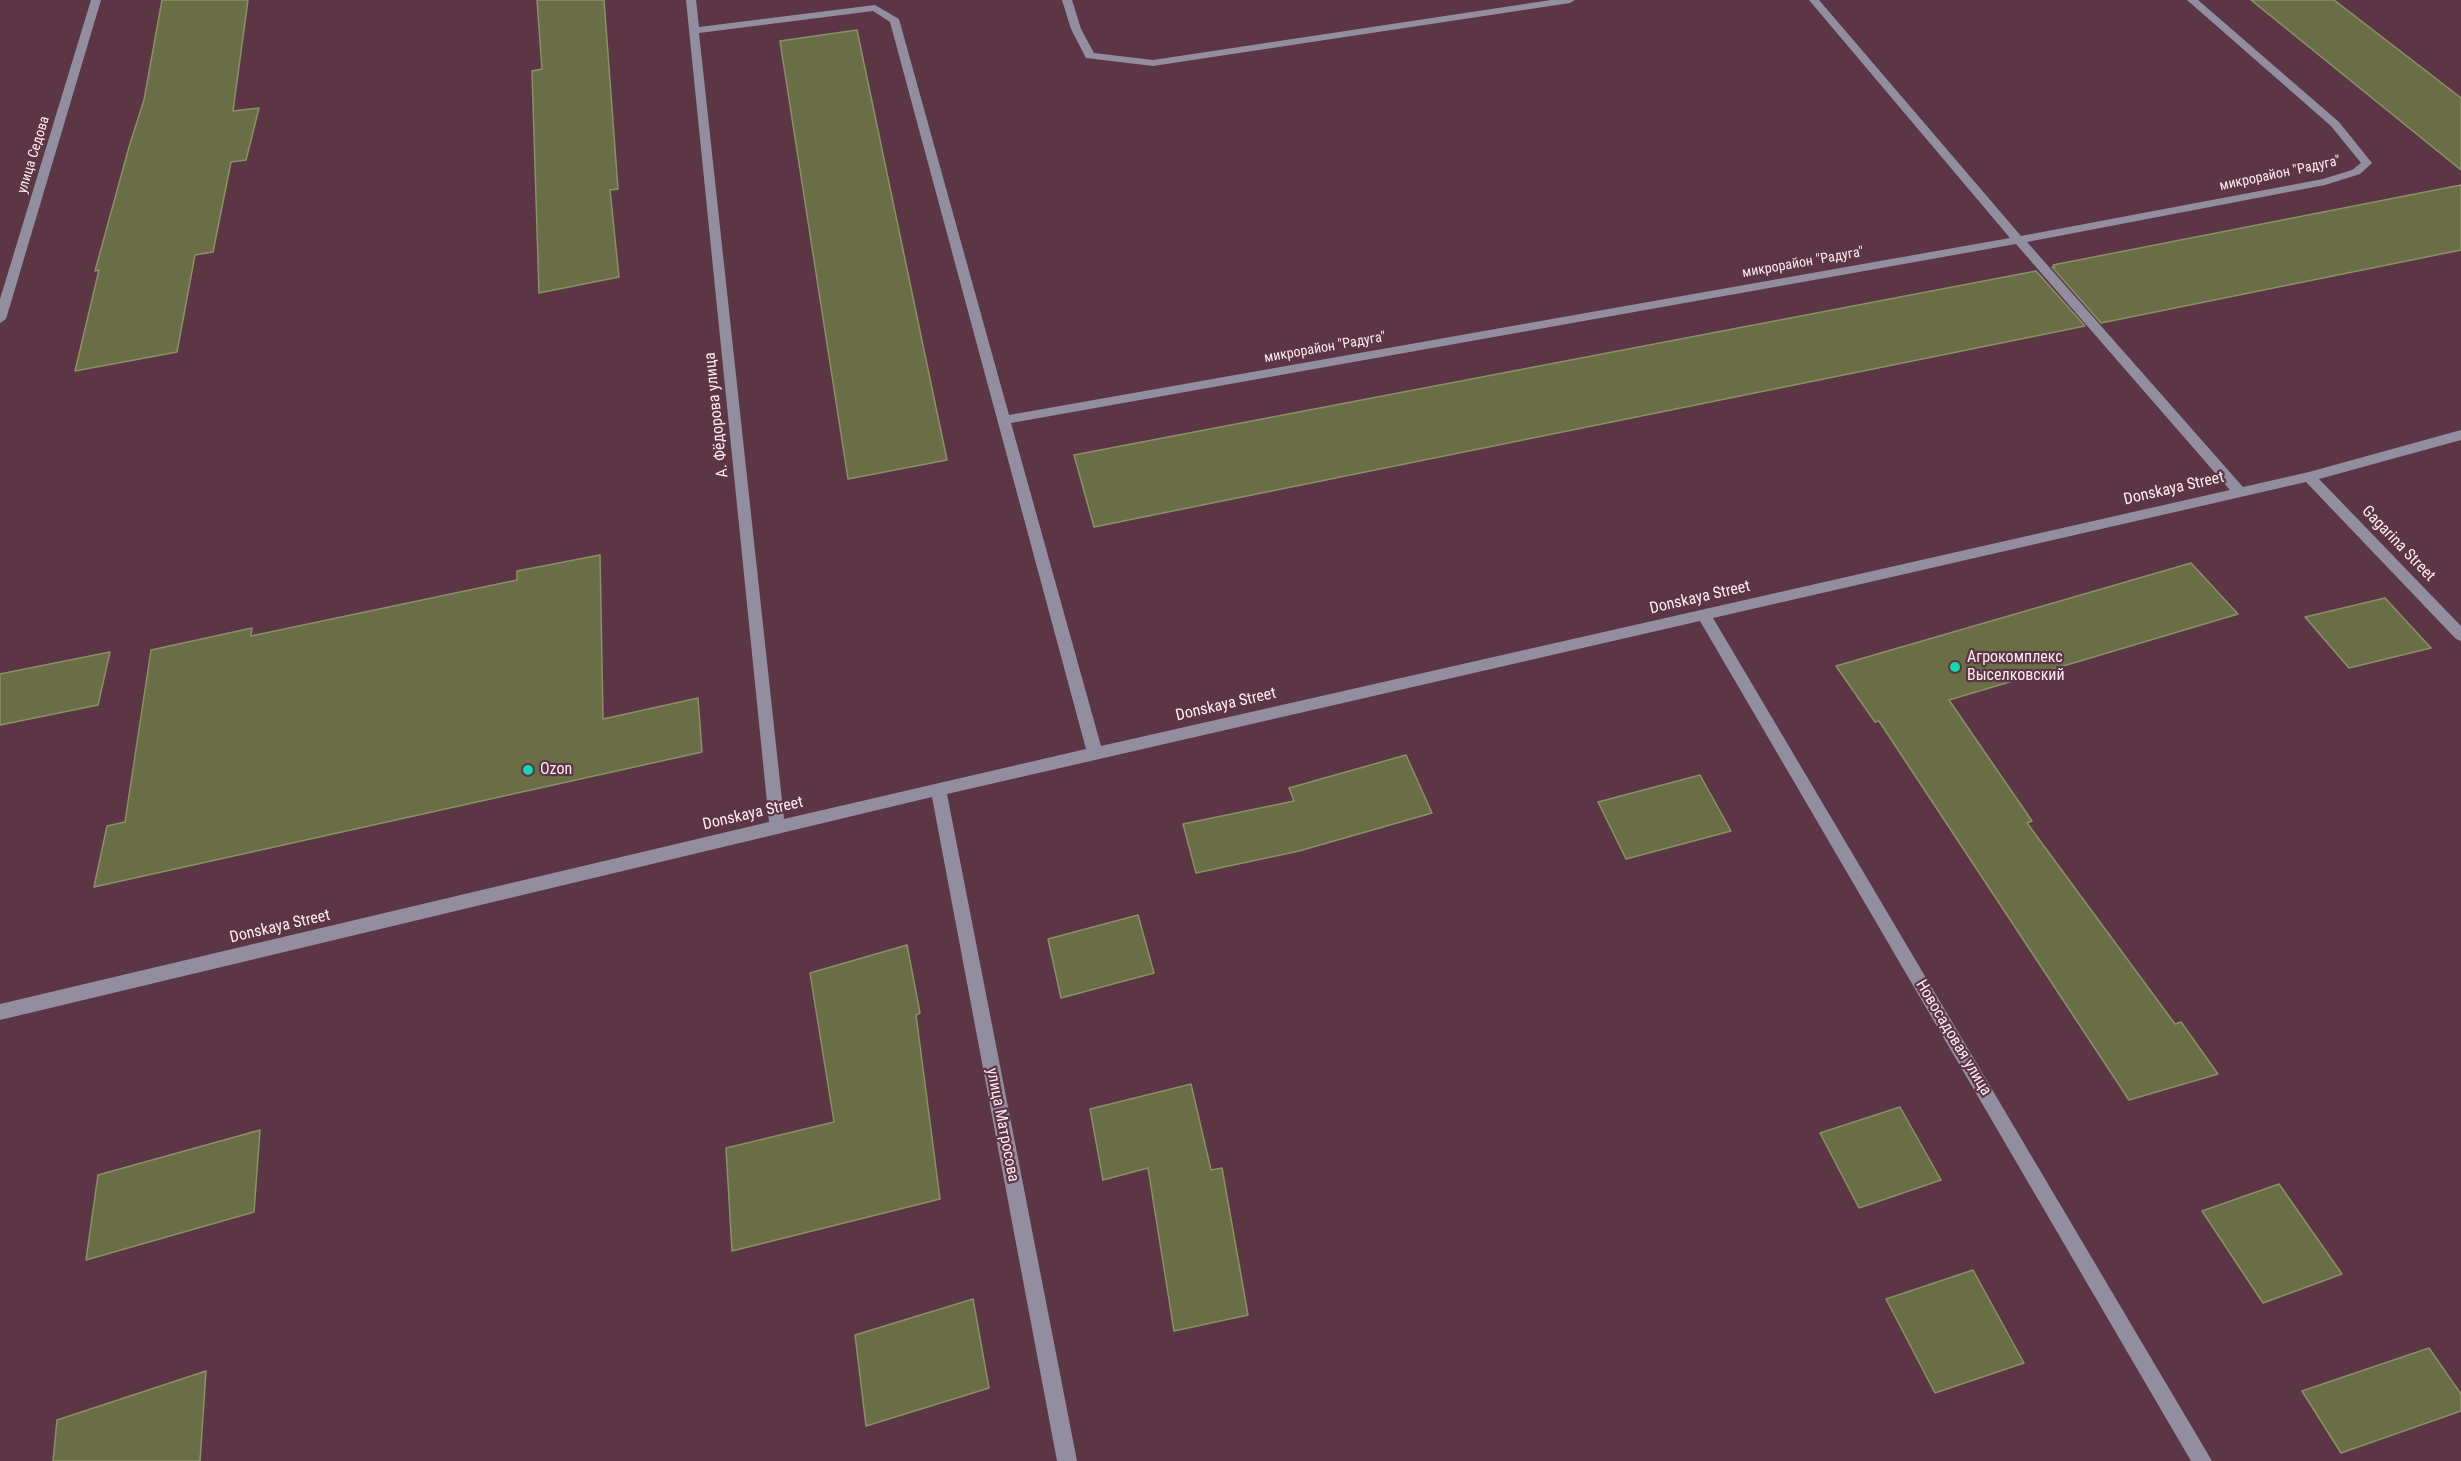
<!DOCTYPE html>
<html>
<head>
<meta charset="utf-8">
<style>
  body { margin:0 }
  canvas { display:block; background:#5c3645 }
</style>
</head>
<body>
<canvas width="2461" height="1461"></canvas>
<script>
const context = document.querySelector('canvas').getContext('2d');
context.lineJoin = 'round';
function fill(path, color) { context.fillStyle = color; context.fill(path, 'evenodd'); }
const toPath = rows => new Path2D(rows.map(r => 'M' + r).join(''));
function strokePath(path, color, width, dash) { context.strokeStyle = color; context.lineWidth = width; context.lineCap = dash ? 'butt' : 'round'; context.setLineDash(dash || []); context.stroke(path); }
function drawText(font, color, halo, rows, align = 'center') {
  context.font = font + ' "Roboto Condensed",sans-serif'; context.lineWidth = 4.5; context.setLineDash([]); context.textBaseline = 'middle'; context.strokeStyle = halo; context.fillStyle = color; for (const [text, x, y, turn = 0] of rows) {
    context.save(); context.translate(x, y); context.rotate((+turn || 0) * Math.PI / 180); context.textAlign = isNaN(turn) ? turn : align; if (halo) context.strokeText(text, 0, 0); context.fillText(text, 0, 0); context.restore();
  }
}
const building = toPath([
  [162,0,248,0,233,111,259,108,246,160,231,162,213,252,195,255,177,352,75,371,99,270,95,271,129,147,144,100,162,0],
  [537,0,604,0,618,189,610,190,619,277,539,293,532,71,542,69,537,0],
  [2251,0,2334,0,2461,98,2461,170,2251,0],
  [857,30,947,460,848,479,780,41,857,30],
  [2461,185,2461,250,2101,323,2052,267,2055,267,2053,265,2461,185],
  [2036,271,2085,326,1094,527,1074,455,2036,271],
  [600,555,603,719,698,698,702,752,94,887,107,826,125,822,151,650,252,628,251,636,517,580,517,571,600,555],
  [2191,563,2238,614,1949,700,2032,821,2027,823,2175,1024,2181,1022,2218,1074,2129,1100,1879,721,1875,722,1836,666,2191,563],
  [2385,598,2431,648,2349,668,2305,617,2385,598],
  [110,652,98,705,0,725,0,674,110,652],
  [1406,755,1432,813,1299,851,1196,873,1183,824,1294,801,1289,788,1406,755],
  [1700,775,1731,831,1626,859,1598,802,1700,775],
  [1138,915,1154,973,1061,998,1048,939,1138,915],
  [907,945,920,1013,916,1015,940,1199,732,1251,726,1148,834,1122,810,973,907,945],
  [1191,1084,1211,1170,1222,1168,1248,1315,1174,1331,1148,1168,1103,1180,1090,1109,1191,1084],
  [1900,1107,1941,1180,1859,1208,1820,1133,1900,1107],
  [260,1130,254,1212,86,1260,98,1175,260,1130],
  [2279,1184,2342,1274,2263,1303,2202,1211,2279,1184],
  [1973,1270,2024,1363,1935,1393,1886,1299,1973,1270],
  [973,1299,989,1388,866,1426,855,1335,973,1299],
  [2429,1348,2461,1394,2461,1411,2341,1453,2302,1391,2429,1348],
  [206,1371,200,1461,53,1461,57,1420,206,1371]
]);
const minor = toPath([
  [91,0,101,0,6,319,0,323,0,299,91,0],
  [686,0,696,0,699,27,875,5,899,19,1009,415,2010,238,1809,0,1819,0,2021,236,2323,179,2352,170,2361,163,2331,126,2187,0,2198,0,2339,122,2372,163,2360,174,2325,185,2027,242,2243,487,2309,472,2461,430,2461,440,2319,479,2461,626,2461,641,2456,639,2306,482,1713,618,2212,1461,2191,1461,1700,621,947,794,1077,1461,1057,1461,932,797,0,1020,0,1004,769,822,686,0],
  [873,11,890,22,1086,749,784,819,699,33,873,11],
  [2016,244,2230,490,1101,746,1011,423,2016,244],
  [1062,0,1072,0,1081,29,1094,53,1153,60,1551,0,1575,0,1570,3,1153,66,1086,58,1071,29,1062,0]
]);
const markers = [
  [1955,667,6,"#18d5b2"],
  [528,770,6,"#18d5b2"]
];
const farStreetnames = [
  ["улица Седова",34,155,-73],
  ["микрорайон \"Радуга\"",2280,174,-12],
  ["микрорайон \"Радуга\"",1803,263,-10],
  ["микрорайон \"Радуга\"",1325,348,-10]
];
const streetNames = [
  ["А. Фёдорова улица",717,415,-96],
  ["Donskaya Street",2174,489,-13],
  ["Gagarina Street",2398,544,46],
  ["Donskaya Street",1700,598,-13],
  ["Donskaya Street",1226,705,-13],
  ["Donskaya Street",753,814,-13],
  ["Donskaya Street",280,927,-13],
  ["Новосадовая улица",1953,1038,59],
  ["улица Матросова",1002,1125,79]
];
const poiNames = [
  ["Агрокомплекс",1967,658],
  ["Выселковский",1967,676],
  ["Ozon",540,770]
];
fill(building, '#696e47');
strokePath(building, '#8a9067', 1.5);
fill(minor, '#928ea0');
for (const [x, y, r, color] of markers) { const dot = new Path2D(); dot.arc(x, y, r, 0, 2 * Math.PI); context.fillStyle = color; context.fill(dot); strokePath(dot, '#5c3645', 2); }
drawText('14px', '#feeaf1', '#5c3645', farStreetnames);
drawText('16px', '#feeaf1', '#5c3645', streetNames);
drawText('16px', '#feeaf1', '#5c3645', poiNames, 'left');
</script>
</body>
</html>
